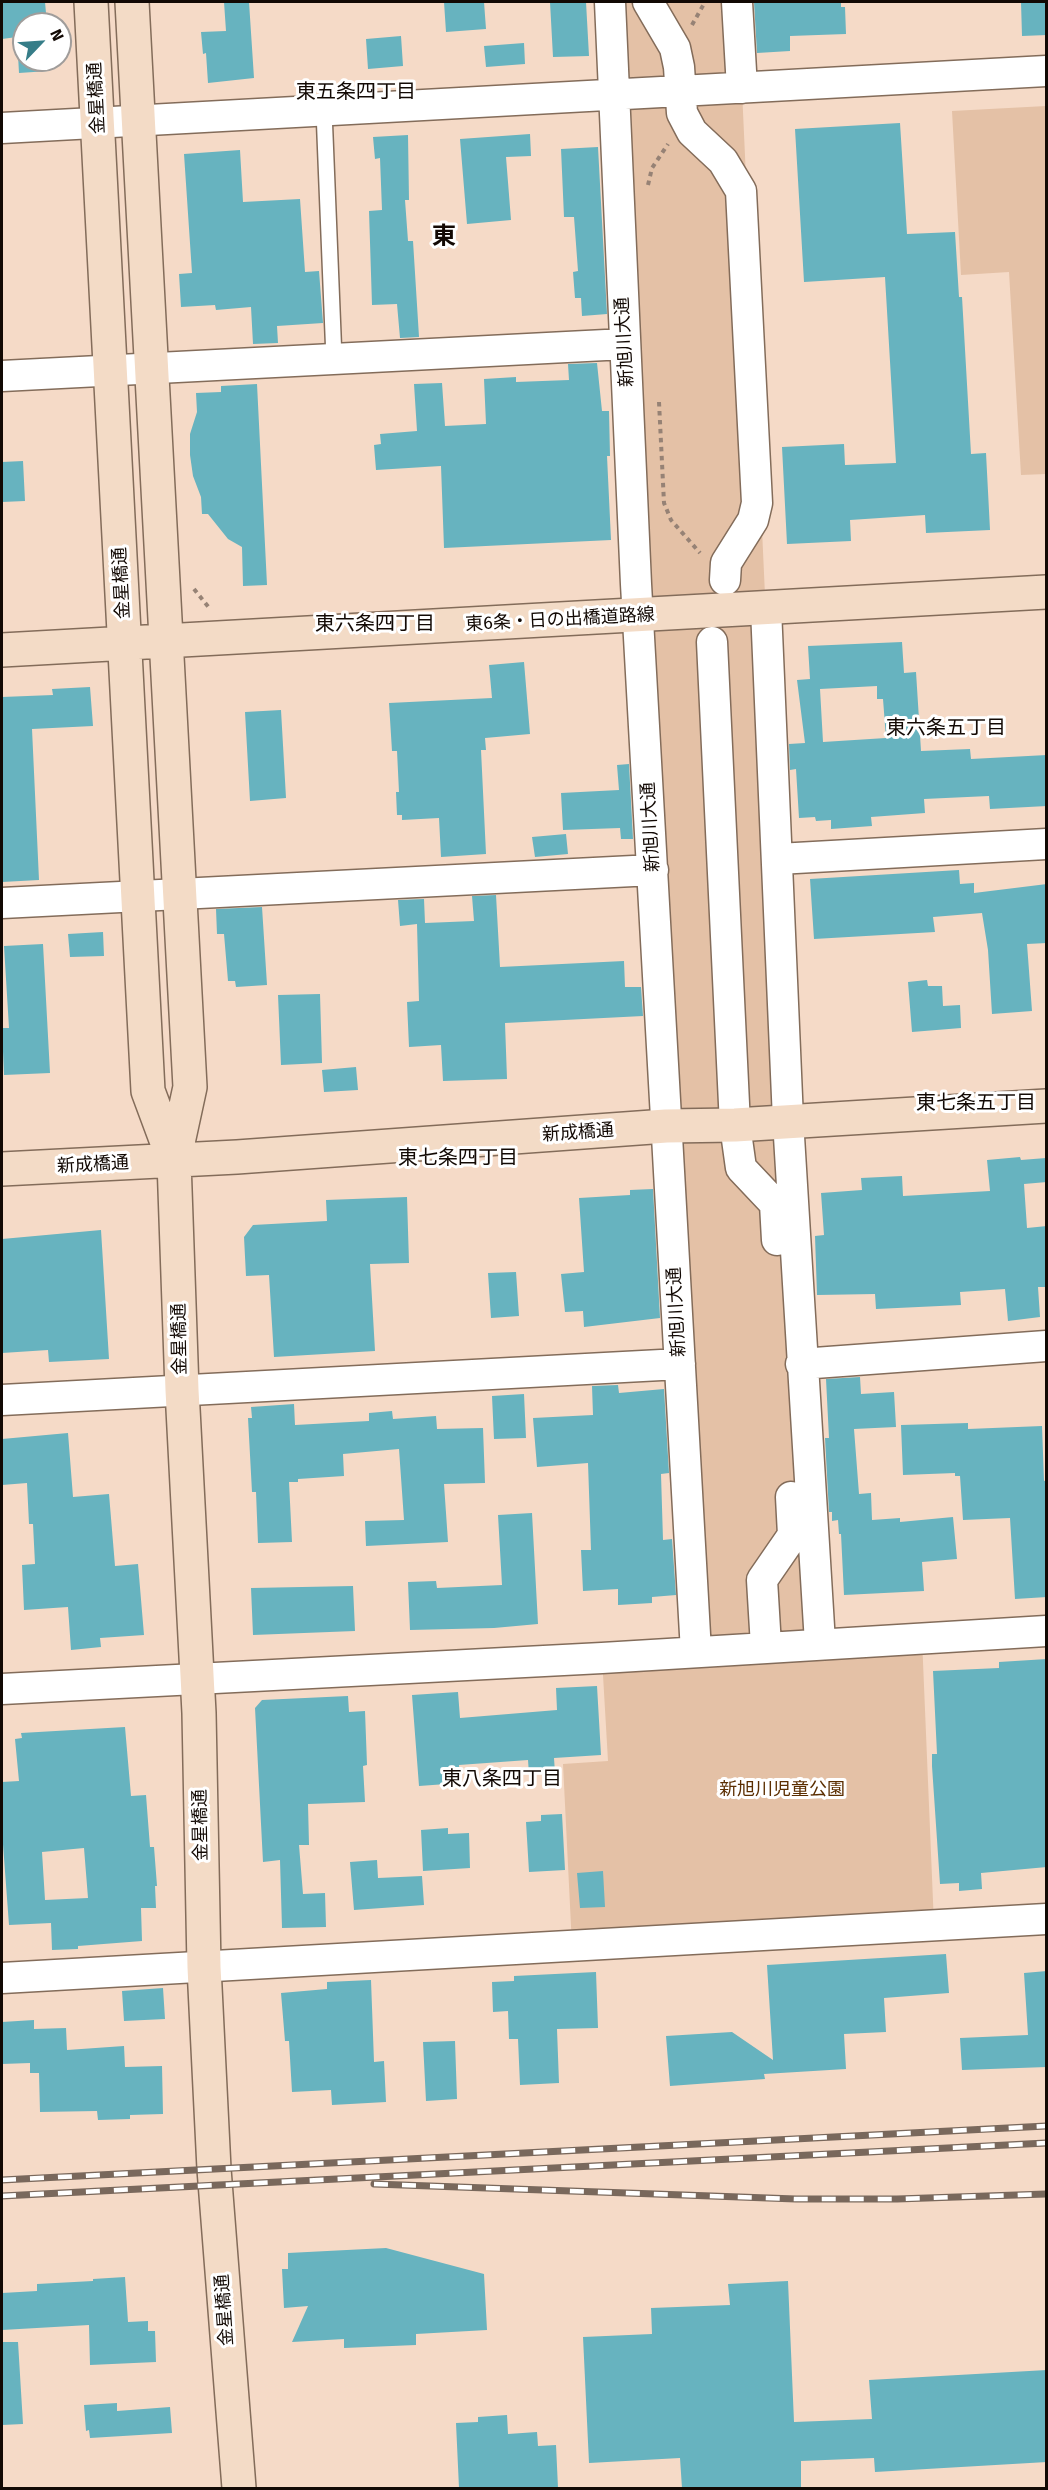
<!DOCTYPE html>
<html>
<head>
<meta charset="utf-8">
<style>
  body { margin:0 }
  #map { position:relative; width:1048px; height:2490px; overflow:hidden; background:#f5dac7; font-family:"Fira Sans",sans-serif }
  canvas { display:block }
  .frame { position:absolute; inset:0; border:3px solid #120904; pointer-events:none }
  .north { position:absolute; left:12px; top:12px; width:60px; height:60px; box-sizing:border-box; background:#fff; border:2px solid #a09d9b; border-radius:50%; rotate:65deg; font-size:16px; font-weight:700; line-height:24px; text-align:center; color:#120904 }
  .north::after { content:''; display:block; margin:auto; width:21px; height:27px; background:#367d88; clip-path:polygon(50% 0,100% 100%,50% 72%,0 100%) }
</style>
</head>
<body>
<div id="map">
<canvas width="1048" height="2490"></canvas>
<div class="frame"></div>
<div class="north">N</div>
</div>
<script>
const context = document.querySelector('canvas').getContext('2d');
context.lineJoin = 'round';
function fill(path, color) { context.fillStyle = color; context.fill(path, 'evenodd'); }
const toPath = rows => new Path2D(rows.map(r => 'M' + r).join(''));
function strokePath(path, color, width, dash) { context.strokeStyle = color; context.lineWidth = width; context.lineCap = dash ? 'butt' : 'round'; context.setLineDash(dash || []); context.stroke(path); }
function drawText(font, color, halo, rows, align = 'center') {
  context.font = font + ' "Fira Sans","Noto Sans JP",sans-serif'; context.lineWidth = 6; context.setLineDash([]); context.textBaseline = 'middle'; context.strokeStyle = halo; context.fillStyle = color; for (const [text, x, y, turn = 0] of rows) {
    context.save(); context.translate(x, y); context.rotate((+turn || 0) * Math.PI / 180); context.textAlign = isNaN(turn) ? turn : align; if (halo) context.strokeText(text, 0, 0); context.fillText(text, 0, 0); context.restore();
  }
}
const green = toPath([
  [609,2,738,2,767,639,820,1643,922,1638,934,1925,572,1946,563,1764,608,1761,602,1658,696,1652],
  [1046,106,1046,474,1021,475,1009,272,961,275,952,111]
]);
const building = toPath([
  [2,2,45,2,47,24,24,24,24,60,47,60,48,71,19,73,17,37,2,39],
  [224,2,249,2,254,78,208,83,206,53,203,54,201,32,226,31],
  [444,2,484,2,486,29,446,32],
  [550,2,586,2,589,56,553,57],
  [754,2,841,2,841,7,845,7,846,34,790,36,790,51,757,53],
  [1021,2,1047,2,1047,35,1022,36],
  [401,36,403,66,368,69,366,39],
  [524,43,525,64,486,67,484,46],
  [900,123,907,234,955,232,959,297,962,297,971,454,986,453,990,530,926,533,925,515,850,520,851,541,787,544,782,447,844,444,845,465,896,463,885,277,804,282,795,129],
  [530,134,531,156,506,157,511,220,467,224,460,139],
  [408,135,409,200,405,200,408,241,413,241,419,337,400,338,397,304,372,305,369,211,382,210,380,158,375,159,373,137],
  [598,147,607,314,582,316,581,298,575,298,573,272,578,271,574,217,564,217,561,149],
  [240,150,243,202,300,199,305,272,319,271,323,323,277,326,278,343,253,344,251,307,216,310,215,305,181,307,179,274,192,273,184,154],
  [597,363,602,411,609,411,610,456,607,456,611,540,444,548,441,466,376,470,374,445,381,444,380,434,417,431,414,384,442,383,445,426,486,424,484,379,516,377,516,382,569,380,568,364],
  [257,384,267,585,243,586,242,547,228,539,208,514,202,514,201,497,193,476,190,455,190,434,197,412,196,393,221,392,221,386],
  [23,461,25,501,2,502,2,462],
  [902,642,904,673,916,672,921,751,970,749,971,759,1047,755,1047,806,990,809,989,796,924,799,925,813,871,817,872,826,831,829,831,820,816,821,815,817,799,818,796,769,790,770,789,744,805,743,797,680,810,679,808,646],
  [877,686,877,699,883,699,886,738,823,742,820,689],
  [524,662,530,734,485,738,486,750,481,750,486,854,441,857,439,818,402,820,402,815,397,815,396,792,399,792,397,751,392,751,389,703,492,698,489,665],
  [90,687,93,726,32,729,39,880,2,882,2,697,53,695,52,689],
  [281,710,286,798,250,801,245,712],
  [629,764,633,839,621,839,620,828,563,830,561,793,619,790,617,765],
  [566,834,568,854,535,857,532,837],
  [959,870,960,884,974,883,974,893,1047,884,1047,943,1027,944,1032,1011,992,1014,988,950,982,913,933,917,935,932,814,939,810,879],
  [496,895,500,967,624,961,625,987,641,987,643,1016,505,1023,507,1079,443,1081,441,1045,409,1047,407,1002,419,1001,417,924,400,926,398,900,424,899,425,923,474,921,472,896],
  [262,907,267,985,236,987,235,981,228,981,224,934,217,934,216,909],
  [103,932,104,956,70,957,68,934],
  [43,944,50,1073,4,1075,2,1028,9,1028,4,946],
  [927,980,928,986,942,986,943,1006,960,1005,961,1028,912,1032,908,982],
  [320,994,322,1063,281,1065,278,995],
  [356,1067,358,1090,324,1092,322,1070],
  [1020,1157,1021,1160,1046,1158,1047,1182,1024,1184,1027,1228,1047,1226,1047,1287,1038,1287,1040,1317,1008,1321,1005,1289,960,1292,961,1305,876,1309,875,1294,817,1295,815,1236,824,1235,821,1193,862,1190,861,1178,902,1176,903,1196,990,1191,987,1160],
  [653,1189,660,1318,584,1327,583,1311,565,1312,561,1274,584,1272,579,1198,630,1195,630,1190],
  [407,1197,409,1263,370,1264,375,1351,274,1357,269,1275,246,1276,244,1237,253,1225,327,1221,326,1200],
  [101,1230,109,1359,49,1362,48,1350,2,1353,2,1239],
  [516,1272,519,1316,491,1318,488,1273],
  [860,1377,861,1394,894,1392,896,1427,854,1429,859,1494,871,1493,872,1520,900,1518,900,1522,953,1517,957,1559,922,1562,924,1591,844,1595,841,1534,839,1534,838,1520,832,1521,832,1512,829,1512,825,1438,829,1438,826,1379],
  [618,1385,619,1393,664,1389,669,1473,661,1474,663,1540,672,1539,676,1595,652,1597,652,1603,618,1605,618,1589,583,1591,581,1550,591,1550,588,1463,537,1467,533,1418,593,1415,592,1386],
  [524,1394,526,1438,494,1439,492,1396],
  [294,1404,295,1425,369,1421,369,1413,392,1411,393,1419,436,1416,437,1429,483,1428,485,1483,444,1484,448,1542,366,1546,365,1521,404,1520,399,1449,343,1454,344,1476,298,1479,298,1482,289,1482,292,1542,258,1543,256,1492,252,1492,248,1418,252,1418,251,1407],
  [968,1423,968,1429,1042,1426,1044,1481,1047,1480,1047,1597,1015,1599,1010,1518,963,1520,960,1476,955,1476,955,1473,903,1475,901,1425],
  [68,1433,73,1497,109,1494,115,1566,138,1564,144,1635,100,1638,101,1647,71,1650,68,1607,24,1610,22,1565,35,1564,33,1524,29,1524,27,1483,2,1485,2,1439],
  [532,1513,538,1624,494,1628,410,1630,408,1582,436,1581,437,1588,502,1585,498,1515],
  [353,1586,355,1631,253,1635,251,1588],
  [1047,1659,1047,1867,981,1873,982,1889,959,1891,959,1883,940,1884,932,1766,932,1754,937,1754,933,1671,999,1668,999,1662],
  [597,1686,601,1755,554,1758,555,1773,529,1774,528,1760,459,1765,460,1783,419,1786,412,1695,458,1692,460,1718,557,1710,556,1688],
  [348,1696,349,1712,365,1711,367,1765,363,1766,365,1802,308,1804,309,1845,299,1845,303,1894,325,1893,326,1927,282,1928,280,1860,263,1862,255,1708,262,1700],
  [125,1727,131,1796,146,1795,150,1847,154,1847,157,1886,155,1886,156,1908,141,1908,142,1941,78,1946,78,1949,52,1950,51,1923,9,1925,2,1831,2,1782,19,1781,15,1739,22,1738,21,1733],
  [84,1848,88,1898,45,1900,42,1852],
  [562,1814,565,1870,529,1872,526,1822,541,1821,541,1815],
  [448,1828,448,1834,469,1833,470,1868,423,1871,421,1830],
  [377,1860,378,1878,422,1876,424,1905,354,1910,350,1862],
  [603,1871,605,1907,580,1908,577,1873],
  [946,1954,949,1993,884,1998,886,2032,844,2034,846,2069,764,2074,765,2079,670,2086,666,2036,732,2032,773,2060,767,1965],
  [1047,1971,1047,2067,962,2070,960,2038,1028,2035,1024,1973],
  [596,1972,598,2028,557,2029,559,2083,520,2085,518,2039,509,2039,508,2011,493,2012,492,1982,514,1981,514,1976],
  [371,1980,374,2062,384,2061,386,2102,332,2105,331,2090,292,2092,289,2041,285,2041,281,1993,327,1989,327,1982],
  [163,1988,165,2019,124,2021,122,1991],
  [34,2020,34,2029,66,2028,67,2050,124,2046,125,2067,162,2066,163,2114,130,2115,130,2119,98,2120,97,2111,40,2112,39,2073,30,2073,30,2063,2,2064,2,2022],
  [455,2041,457,2099,426,2101,423,2042],
  [386,2248,484,2274,487,2330,416,2334,416,2345,344,2348,344,2339,292,2342,308,2306,284,2308,282,2269,288,2269,288,2253],
  [125,2277,128,2322,148,2321,148,2331,155,2331,156,2362,90,2365,89,2325,2,2330,2,2293,37,2291,37,2284,93,2281,93,2279],
  [788,2281,794,2422,872,2419,869,2380,1047,2370,1047,2462,875,2472,874,2458,801,2461,801,2488,682,2488,680,2458,589,2463,583,2337,652,2334,651,2308,730,2305,728,2284],
  [2,2342,18,2342,23,2424,2,2425],
  [117,2403,117,2411,170,2407,172,2433,90,2438,89,2430,86,2431,84,2405],
  [507,2415,508,2434,537,2432,538,2446,556,2445,558,2488,459,2488,456,2423,478,2422,478,2417]
]);
const path = toPath([
  [692,25,705,2],
  [648,185,652,168,668,144],
  [659,402,664,503,671,520,700,553],
  [194,589,210,609]
]);
const lane = toPath([
  [324,111,334,359]
]);
const street = toPath([
  [610,2,636,584,696,1652],
  [648,2,675,48,679,67,682,113,692,132,723,161,741,191,757,503,753,520,726,563,725,580],
  [737,2,742,88],
  [2,128,1046,71],
  [2,376,625,344],
  [766,609,788,1120,820,1643],
  [712,642,735,1125,741,1168,775,1204,777,1240],
  [778,859,1046,844],
  [2,903,653,870],
  [801,1364,1046,1346],
  [2,1400,680,1364],
  [766,1646,762,1580,793,1535,791,1497],
  [2,1689,602,1658,1046,1631],
  [2,1978,1046,1919]
]);
const secondary = toPath([
  [91,2,148,1091,174,1161],
  [132,2,190,1087,174,1161,182,1390,199,1713,204,1967,214,2169,239,2488],
  [2,650,1046,592],
  [2,1169,237,1157,666,1126,735,1125,1046,1106]
]);
const rail = toPath([
  [2,2180,1046,2126],
  [374,2184,796,2199,897,2199,1046,2194],
  [2,2196,1046,2143]
]);
const streetNames = [
  ["金星橋通",97,98,-93],
  ["新旭川大通",625,342,-93],
  ["金星橋通",122,583,-93],
  ["東6条・日の出橋道路線",560,620,-3],
  ["新旭川大通",651,827,-93],
  ["新成橋通",578,1133,-4],
  ["新成橋通",93,1165,-3],
  ["新旭川大通",677,1312,-93],
  ["金星橋通",180,1339,-91],
  ["金星橋通",201,1825,-91],
  ["金星橋通",225,2310,-94]
];
const parkNames = [
  ["新旭川児童公園",782,1790]
];
const neighbourhoodNames = [
  ["東五条四丁目",356,92],
  ["東六条四丁目",375,624],
  ["東六条五丁目",946,728],
  ["東七条五丁目",976,1103],
  ["東七条四丁目",458,1158],
  ["東八条四丁目",502,1779]
];
const districtNames = [
  ["東",444,237]
];
fill(green, '#e4c1a6');
fill(building, '#67b3bf');
strokePath(lane, '#836c5a', 18);
strokePath(street, '#836c5a', 33);
strokePath(secondary, '#836c5a', 36);
strokePath(path, '#968275', 4, [4.5, 4.5]);
strokePath(lane, '#fff', 15);
strokePath(street, '#fff', 30);
strokePath(secondary, '#f3dbc6', 33);
strokePath(rail, '#79685c', 7);
strokePath(rail, '#fff', 4.5, [14]);
drawText('18px', '#120904', '#fff', streetNames);
drawText('18px', '#5b2e00', '#fff', parkNames);
drawText('20px', '#120904', '#fff', neighbourhoodNames);
drawText('bold 24px', '#120904', '#fff', districtNames);
</script>
</body>
</html>
